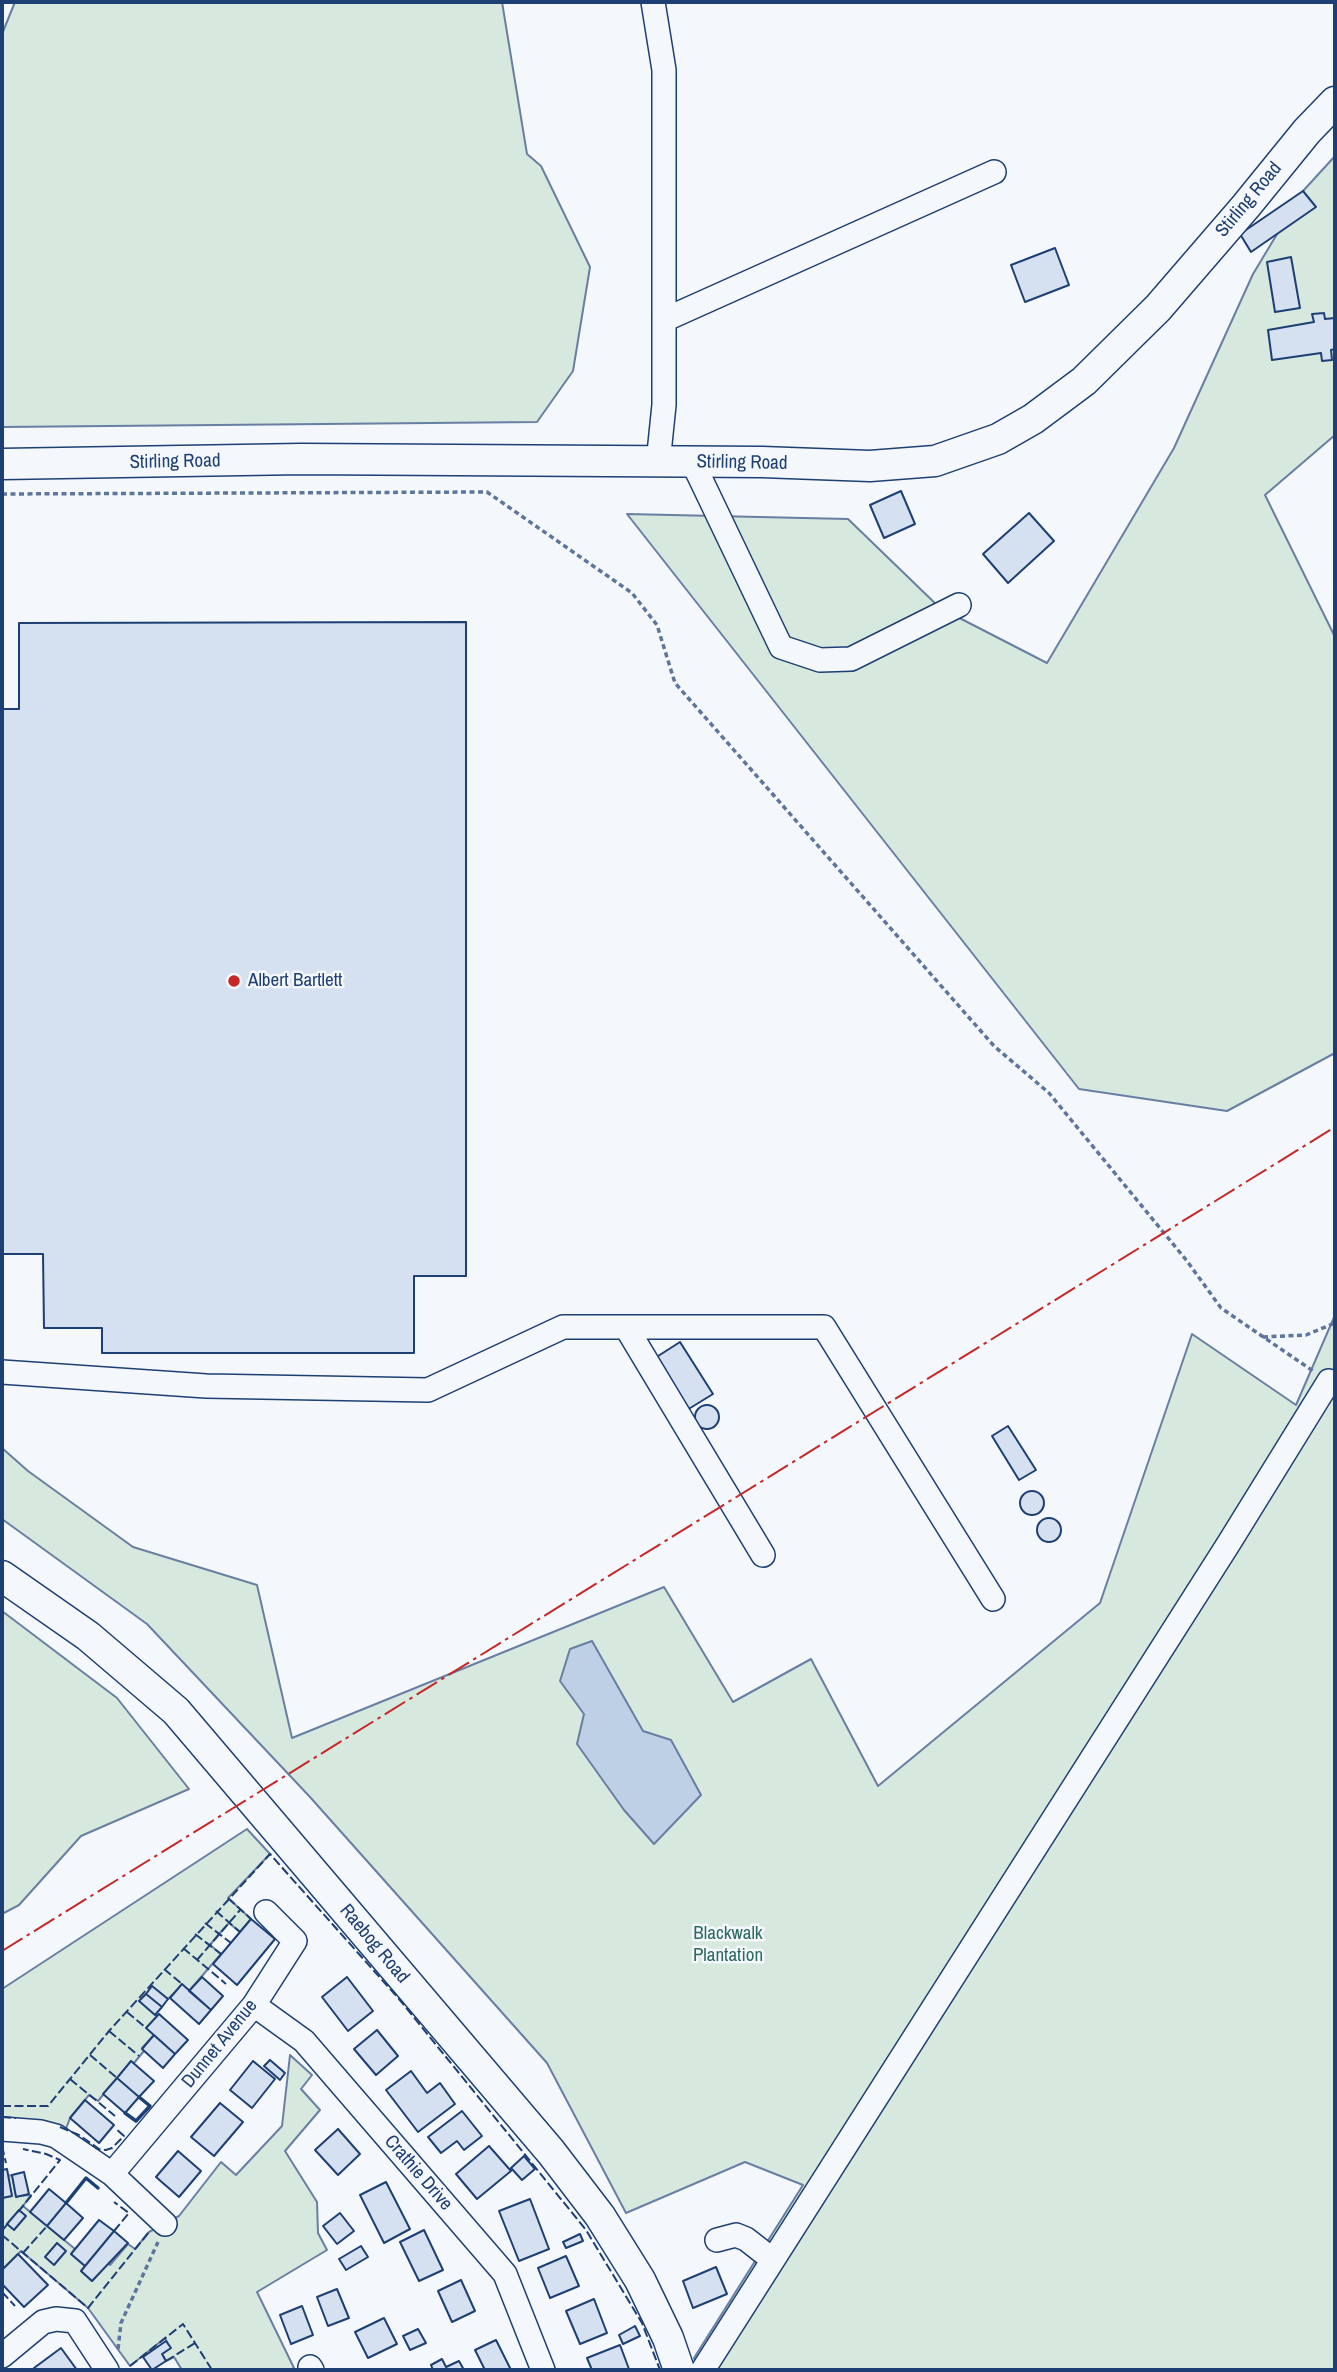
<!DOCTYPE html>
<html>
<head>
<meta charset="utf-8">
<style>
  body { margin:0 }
  #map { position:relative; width:1337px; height:2372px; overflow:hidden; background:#f4f7fb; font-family:"Archivo Narrow",sans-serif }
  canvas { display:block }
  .frame { position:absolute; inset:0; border:4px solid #1d3f73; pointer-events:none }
</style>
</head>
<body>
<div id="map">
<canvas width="1337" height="2372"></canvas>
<div class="frame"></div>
</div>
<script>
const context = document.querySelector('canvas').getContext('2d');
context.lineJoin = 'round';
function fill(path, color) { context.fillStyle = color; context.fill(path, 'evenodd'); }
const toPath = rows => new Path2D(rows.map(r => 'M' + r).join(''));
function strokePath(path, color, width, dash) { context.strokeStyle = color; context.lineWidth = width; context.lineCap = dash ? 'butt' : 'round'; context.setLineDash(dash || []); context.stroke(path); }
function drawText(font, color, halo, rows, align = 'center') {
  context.font = font + ' "Archivo Narrow",sans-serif'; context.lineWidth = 5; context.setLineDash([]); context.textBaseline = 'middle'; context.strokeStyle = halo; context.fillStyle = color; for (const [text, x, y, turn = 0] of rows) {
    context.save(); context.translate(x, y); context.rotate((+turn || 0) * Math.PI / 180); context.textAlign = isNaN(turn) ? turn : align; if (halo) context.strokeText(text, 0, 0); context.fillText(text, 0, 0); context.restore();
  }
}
const green = toPath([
  [15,2,502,2,527,154,541,166,590,267,573,371,537,422,2,427,2,34,15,2],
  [1335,156,1335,435,1265,495,1335,637,1335,1053,1227,1111,1079,1089,627,514,848,519,940,608,1047,663,1174,448,1253,274,1303,191,1335,156],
  [1335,1315,1335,2370,699,2370,694,2358,803,2185,745,2162,626,2213,547,2063,310,1797,147,1624,2,1519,2,1448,28,1471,133,1547,257,1585,292,1738,664,1587,733,1702,811,1659,878,1786,1100,1603,1192,1334,1296,1405,1335,1315],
  [2,1611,117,1698,189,1789,81,1836,19,1905,2,1914,2,1611],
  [247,1829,270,1854,228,1898,251,1919,240,1932,229,1923,219,1934,210,1945,221,1954,189,1991,182,1985,168,1999,152,1987,140,2001,157,2016,154,2035,142,2048,144,2051,134,2063,131,2062,98,2101,89,2095,70,2118,66,2129,39,2121,2,2117,2,1989,247,1829],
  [290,2055,312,2075,301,2089,320,2110,285,2151,317,2202,318,2233,327,2250,257,2292,294,2368,289,2370,182,2370,174,2357,166,2361,162,2354,170,2348,165,2338,130,2366,88,2308,21,2251,2,2270,2,2198,11,2196,8,2176,12,2175,16,2196,31,2195,23,2206,75,2249,71,2254,85,2266,81,2271,92,2281,107,2263,110,2265,128,2244,135,2249,149,2232,179,2216,221,2162,236,2175,282,2126,290,2055]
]);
const water = toPath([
  [592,1641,643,1731,671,1740,701,1795,654,1844,624,1810,577,1744,584,1714,560,1681,570,1649,592,1641]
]);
const building = toPath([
  [1303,191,1316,207,1251,252,1240,234,1303,191],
  [1055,248,1069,285,1025,302,1011,265,1055,248],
  [1291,257,1300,308,1275,312,1267,262,1291,257],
  [1324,313,1325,319,1335,318,1335,349,1331,350,1332,360,1322,361,1321,353,1272,360,1268,330,1314,322,1312,314,1324,313],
  [901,491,915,524,884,538,870,505,901,491],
  [1029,513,1054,541,1008,583,983,554,1029,513],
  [466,622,466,1276,414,1276,414,1353,102,1353,102,1328,44,1328,43,1254,2,1254,2,709,19,709,19,623,466,622],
  [680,1342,713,1394,687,1410,655,1358,680,1342],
  '695 1417a12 12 0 1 1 24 0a12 12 0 1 1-24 0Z',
  [1008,1426,1036,1470,1019,1480,992,1436,1008,1426],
  '1020 1503a12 12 0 1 1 24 0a12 12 0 1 1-24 0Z',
  '1037 1530a12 12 0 1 1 24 0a12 12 0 1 1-24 0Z',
  [251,1919,275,1939,237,1985,213,1964,251,1919],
  [202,1977,223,1996,211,2010,189,1991,202,1977],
  [347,1977,373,2011,348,2031,322,1997,347,1977],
  [182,1984,211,2010,199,2024,170,1998,182,1984],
  [152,1986,168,1999,162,2007,146,1994,152,1986],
  [146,1994,162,2007,155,2015,139,2001,146,1994],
  [159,2014,188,2040,175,2054,146,2028,159,2014],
  [377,2030,398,2056,376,2075,354,2049,377,2030],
  [154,2035,175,2054,163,2068,142,2049,154,2035],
  [270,2060,285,2073,280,2080,264,2066,270,2060],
  [131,2061,154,2081,139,2097,117,2078,131,2061],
  [253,2061,275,2079,252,2108,230,2090,253,2061],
  [411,2071,427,2093,440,2083,455,2104,418,2132,386,2090,411,2071],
  [117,2078,139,2097,125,2113,103,2094,117,2078],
  [85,2100,114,2125,99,2143,70,2118,85,2100],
  [220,2103,243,2122,214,2156,191,2137,220,2103],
  [462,2111,482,2136,464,2150,457,2141,441,2153,428,2137,462,2111],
  [338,2129,360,2154,338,2175,315,2150,338,2129],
  [489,2146,511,2171,477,2199,456,2174,489,2146],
  [178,2151,201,2171,179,2197,156,2177,178,2151],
  [524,2156,535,2169,522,2180,511,2168,524,2156],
  [7,2169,12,2196,2,2198,2,2170,7,2169],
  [24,2172,29,2194,16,2197,12,2175,24,2172],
  [386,2182,410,2229,384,2243,360,2195,386,2182],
  [49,2189,66,2203,47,2226,30,2212,49,2189],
  [530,2199,549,2249,519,2261,499,2211,530,2199],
  [66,2203,83,2218,64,2240,47,2226,66,2203],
  [19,2210,26,2216,14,2230,7,2224,19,2210],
  [340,2213,354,2231,337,2244,323,2226,340,2213],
  [99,2220,114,2231,85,2266,71,2254,99,2220],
  [424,2230,443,2270,419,2281,400,2242,424,2230],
  [114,2231,128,2243,92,2281,81,2271,114,2231],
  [580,2234,583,2241,566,2248,563,2242,580,2234],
  [57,2243,66,2251,54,2265,45,2257,57,2243],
  [361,2246,368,2257,346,2270,339,2259,361,2246],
  [18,2254,48,2285,24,2307,2,2284,2,2270,18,2254],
  [566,2256,579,2286,550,2298,538,2268,566,2256],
  [716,2267,727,2294,693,2308,683,2281,716,2267],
  [461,2280,475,2311,452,2322,438,2291,461,2280],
  [337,2289,349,2318,328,2326,317,2297,337,2289],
  [594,2299,607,2333,580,2344,566,2311,594,2299],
  [302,2306,313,2335,291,2344,280,2315,302,2306],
  [384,2318,397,2344,368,2358,355,2332,384,2318],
  [635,2326,640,2336,623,2344,619,2335,635,2326],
  [418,2329,426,2343,410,2350,403,2336,418,2329],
  [496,2340,511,2370,485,2370,475,2350,496,2340],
  [166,2341,171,2348,162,2354,166,2361,152,2370,143,2357,166,2341],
  [620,2345,629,2369,592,2370,587,2358,620,2345],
  [61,2348,77,2370,36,2370,34,2368,61,2348],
  [442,2359,446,2367,459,2361,464,2370,433,2370,431,2365,442,2359]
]);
const path = toPath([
  [2,494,487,492,632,593,657,625,675,683,994,1046,1049,1093,1187,1261,1221,1308,1313,1371],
  [1263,1337,1306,1335,1335,1323],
  [118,2349,121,2323,158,2242]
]);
const minor = toPath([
  [653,2,664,70,664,405,658,463],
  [664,320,994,172],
  [693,463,781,647,820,660,851,659,959,605],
  [626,1327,824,1327,993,1599],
  [2,1372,206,1386,428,1390,563,1327,626,1327,763,1555],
  [254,2005,304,2041,505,2274,543,2370],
  [2,2129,41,2132,56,2136,112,2174,165,2224],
  [112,2174,254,2005,295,1941,266,1912],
  [717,2240,736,2235,746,2239,773,2260],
  [2,2356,43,2322,56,2319,75,2321,107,2370],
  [310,2367,312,2370],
  [703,2370,1229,1543,1329,1381]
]);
const major = toPath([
  [2,464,301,459,762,462,870,466,935,461,998,439,1033,419,1084,381,1158,308,1246,206,1307,131,1335,102],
  [2,1576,88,1636,176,1711,551,2152,600,2216,640,2280,668,2338,679,2370]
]);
const fence = toPath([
  [228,1898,251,1919],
  [216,1911,240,1932],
  [205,1923,231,1943],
  [195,1934,221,1954],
  [183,1948,226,1984],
  [197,1960,241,1909],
  [164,1969,182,1984],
  [127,2012,146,2028],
  [109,2031,139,2056],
  [90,2055,117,2078],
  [70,2079,115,2116],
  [2,2106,48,2106,109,2031,270,1854,399,1999,586,2230,642,2323,660,2370],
  [2,2117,16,2118],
  [60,2127,79,2135,99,2149,106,2150,112,2148,124,2136,116,2129],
  [2,2146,6,2163],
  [18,2212,60,2160,46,2154,23,2149],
  [2,2231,9,2222],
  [114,2231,129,2213,114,2202],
  [2,2235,88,2308,149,2232],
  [23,2253,47,2226],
  [2,2292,15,2306],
  [166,2361,195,2343],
  [130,2366,183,2324,212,2370],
  [88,2370,89,2370]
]);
const wall = toPath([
  [125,2113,136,2121,150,2106,139,2097],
  [66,2203,86,2178,98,2188]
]);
const power = toPath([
  [2,1951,1335,1127]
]);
const markers = [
  [234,981,7,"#c62828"]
];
const streetNames = [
  ["Stirling Road",1249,200,-50],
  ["Stirling Road",175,462,-1],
  ["Stirling Road",742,463,1],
  ["Raebog Road",374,1944,50],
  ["Dunnet Avenue",220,2044,-51],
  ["Crathie Drive",418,2173,49]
];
const poiNames = [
  ["Albert Bartlett",248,981]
];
const parkNames = [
  ["Blackwalk",728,1934],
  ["Plantation",728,1956]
];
fill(green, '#d7e8df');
strokePath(green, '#687fa3', 2);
fill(water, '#bed0e5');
strokePath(water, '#687fa3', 2);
fill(building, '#d5e0f0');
strokePath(building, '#1d3f73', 2);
strokePath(minor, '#1d3f73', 26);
strokePath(major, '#1d3f73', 33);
strokePath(path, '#5e769c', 3.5, [5, 3.5]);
strokePath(minor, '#f4f7fb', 23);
strokePath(major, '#f4f7fb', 30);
strokePath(fence, '#1d3f73', 2, [9, 3.5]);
strokePath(wall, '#1d3f73', 3.5);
strokePath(power, '#c62828', 2, [24, 5, 3.5, 5]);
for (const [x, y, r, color] of markers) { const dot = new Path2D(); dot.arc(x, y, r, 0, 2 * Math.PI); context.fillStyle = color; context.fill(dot); strokePath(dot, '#f4f7fb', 2.5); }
drawText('19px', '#1d3f73', '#f4f7fb', streetNames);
drawText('19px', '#1d3f73', '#f4f7fb', poiNames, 'left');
drawText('19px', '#2c6c60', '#f4f7fb', parkNames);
</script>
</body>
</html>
